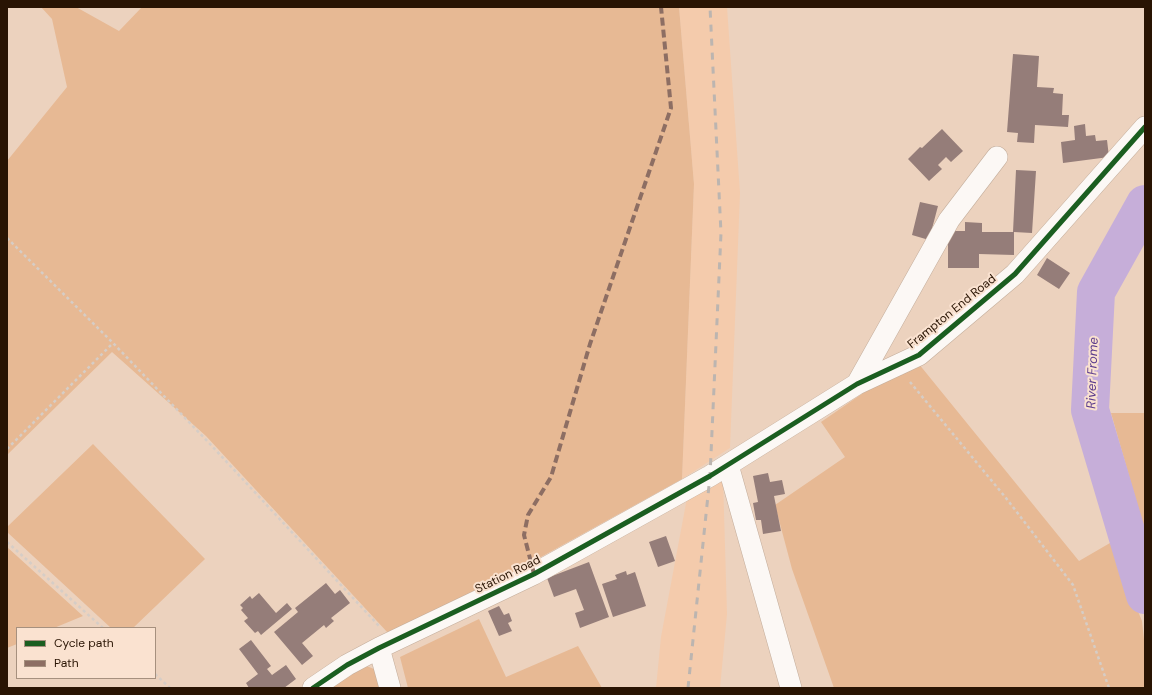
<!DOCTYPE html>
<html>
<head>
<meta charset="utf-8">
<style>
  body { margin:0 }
  #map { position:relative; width:1152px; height:695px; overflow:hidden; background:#ecd2be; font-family:"DM Sans",sans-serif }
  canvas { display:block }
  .frame { position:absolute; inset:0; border:8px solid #291403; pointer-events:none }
  .legend { position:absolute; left:16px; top:627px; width:140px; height:52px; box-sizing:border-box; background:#fae2d0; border:1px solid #a6907e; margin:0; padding:5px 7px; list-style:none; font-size:12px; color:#291403 }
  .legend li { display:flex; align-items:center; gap:8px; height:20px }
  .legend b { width:20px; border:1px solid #a6907e }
</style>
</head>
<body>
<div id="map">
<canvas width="1152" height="695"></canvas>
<div class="frame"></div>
<ul class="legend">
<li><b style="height:5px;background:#1b5e20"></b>Cycle path</li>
<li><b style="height:5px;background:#8d6e63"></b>Path</li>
</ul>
</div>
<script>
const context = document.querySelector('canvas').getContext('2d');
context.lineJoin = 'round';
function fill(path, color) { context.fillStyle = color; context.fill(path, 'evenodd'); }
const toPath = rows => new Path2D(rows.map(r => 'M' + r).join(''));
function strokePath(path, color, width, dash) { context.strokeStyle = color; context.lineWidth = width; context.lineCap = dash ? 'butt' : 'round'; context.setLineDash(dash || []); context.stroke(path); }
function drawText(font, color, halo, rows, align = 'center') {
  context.font = font + ' "DM Sans",sans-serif'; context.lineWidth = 4; context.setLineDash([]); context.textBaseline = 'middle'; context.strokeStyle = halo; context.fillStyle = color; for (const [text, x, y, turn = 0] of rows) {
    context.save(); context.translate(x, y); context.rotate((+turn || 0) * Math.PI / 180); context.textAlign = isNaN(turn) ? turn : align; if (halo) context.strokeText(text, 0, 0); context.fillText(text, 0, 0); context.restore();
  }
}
const built = toPath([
  [679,7,727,7,740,193,730,448,682,479,694,184],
  [723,478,727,614,720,688,656,688,661,637,687,498]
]);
const green = toPath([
  [41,7,76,7,119,31,142,7,679,7,694,184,682,479,521,568,388,633,206,436,112,352,7,455,7,161,67,87,52,19],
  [914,358,1079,561,1110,543,1142,621,1145,649,1145,688,834,688,792,569,775,505,845,457,821,422],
  [1111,413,1145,413,1145,532],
  [93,444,205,559,133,628,111,628,7,532,7,527],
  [7,547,83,616,54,628,17,628,17,644,7,648],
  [479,619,506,677,578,646,602,688,408,688,400,657],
  [364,665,379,671,382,688,327,688]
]);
const river = toPath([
  [1145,204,1096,292,1090,410,1145,595]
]);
const building = toPath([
  [1013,54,1039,56,1037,87,1054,88,1053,93,1063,94,1062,115,1069,115,1068,127,1035,125,1034,143,1017,142,1018,133,1007,132],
  [1085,124,1086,136,1095,135,1096,141,1107,140,1109,157,1063,163,1061,142,1075,140,1074,126],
  [942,129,963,151,951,162,946,157,938,165,942,169,929,181,908,159,920,147,922,148],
  [1016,170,1036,171,1032,233,1014,232,1014,255,979,254,979,268,948,268,948,231,965,231,965,222,982,223,982,232,1013,232],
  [920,202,938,206,929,240,912,235],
  [1047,258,1070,273,1059,289,1037,275],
  [768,473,770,482,782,480,785,494,774,496,781,531,763,534,761,520,756,520,753,503,758,502,753,476],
  [666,536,675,561,658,567,649,542],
  [589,562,609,617,580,628,575,613,584,610,576,589,554,597,547,578],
  [626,571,627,575,635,572,646,606,613,617,602,584,617,579,615,575],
  [326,583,335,594,340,590,350,603,331,618,334,621,326,628,324,625,302,643,313,656,302,665,274,632,298,612,295,608],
  [259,593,276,613,287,603,292,609,261,635,258,631,255,633,244,621,248,618,241,610,243,608,240,605,250,596,252,599],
  [499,606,504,615,509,613,512,621,508,623,512,631,499,636,488,611],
  [251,640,271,666,267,669,272,675,286,665,296,679,284,688,249,688,246,683,258,674,239,649]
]);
const path = toPath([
  [7,238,113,343,210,444,379,626],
  [910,382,1006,498,1073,585,1109,688],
  [7,449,113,343],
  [7,542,103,628],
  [155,674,170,688]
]);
const minor = toPath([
  [857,384,949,220,997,157],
  [728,465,791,688],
  [379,648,390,688],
  [313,688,347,665,379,648,534,574,710,476,857,384,919,355,1015,274,1145,127]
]);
const rail = toPath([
  [688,688,710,476,721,233,710,7]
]);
const quiet = toPath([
  [534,574,524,535,528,515,551,477,590,344,671,108,661,7]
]);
const cycleway = toPath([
  [313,688,347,665,379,648,534,574,710,476,857,384,919,355,1015,274,1145,127]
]);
const streetNames = [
  ["Frampton End Road",952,312,-39],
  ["Station Road",508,575,-26]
];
const waterNames = [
  ["River Frome",1093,373,-88]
];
fill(built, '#f4cbac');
fill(green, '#e7b994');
strokePath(river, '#c6aed9', 38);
fill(building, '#957d79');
strokePath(minor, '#c3ad9b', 22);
strokePath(path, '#d6cdc6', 2.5, [3, 3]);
strokePath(minor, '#fcf8f5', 21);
strokePath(rail, '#bcb5b0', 3, [7, 7]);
strokePath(quiet, '#8d6e63', 4, [8, 4]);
strokePath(cycleway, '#1b5e20', 5);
drawText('12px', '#291403', '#fae2d0', streetNames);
drawText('italic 13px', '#5b3b8c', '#fae2d0', waterNames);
</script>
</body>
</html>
